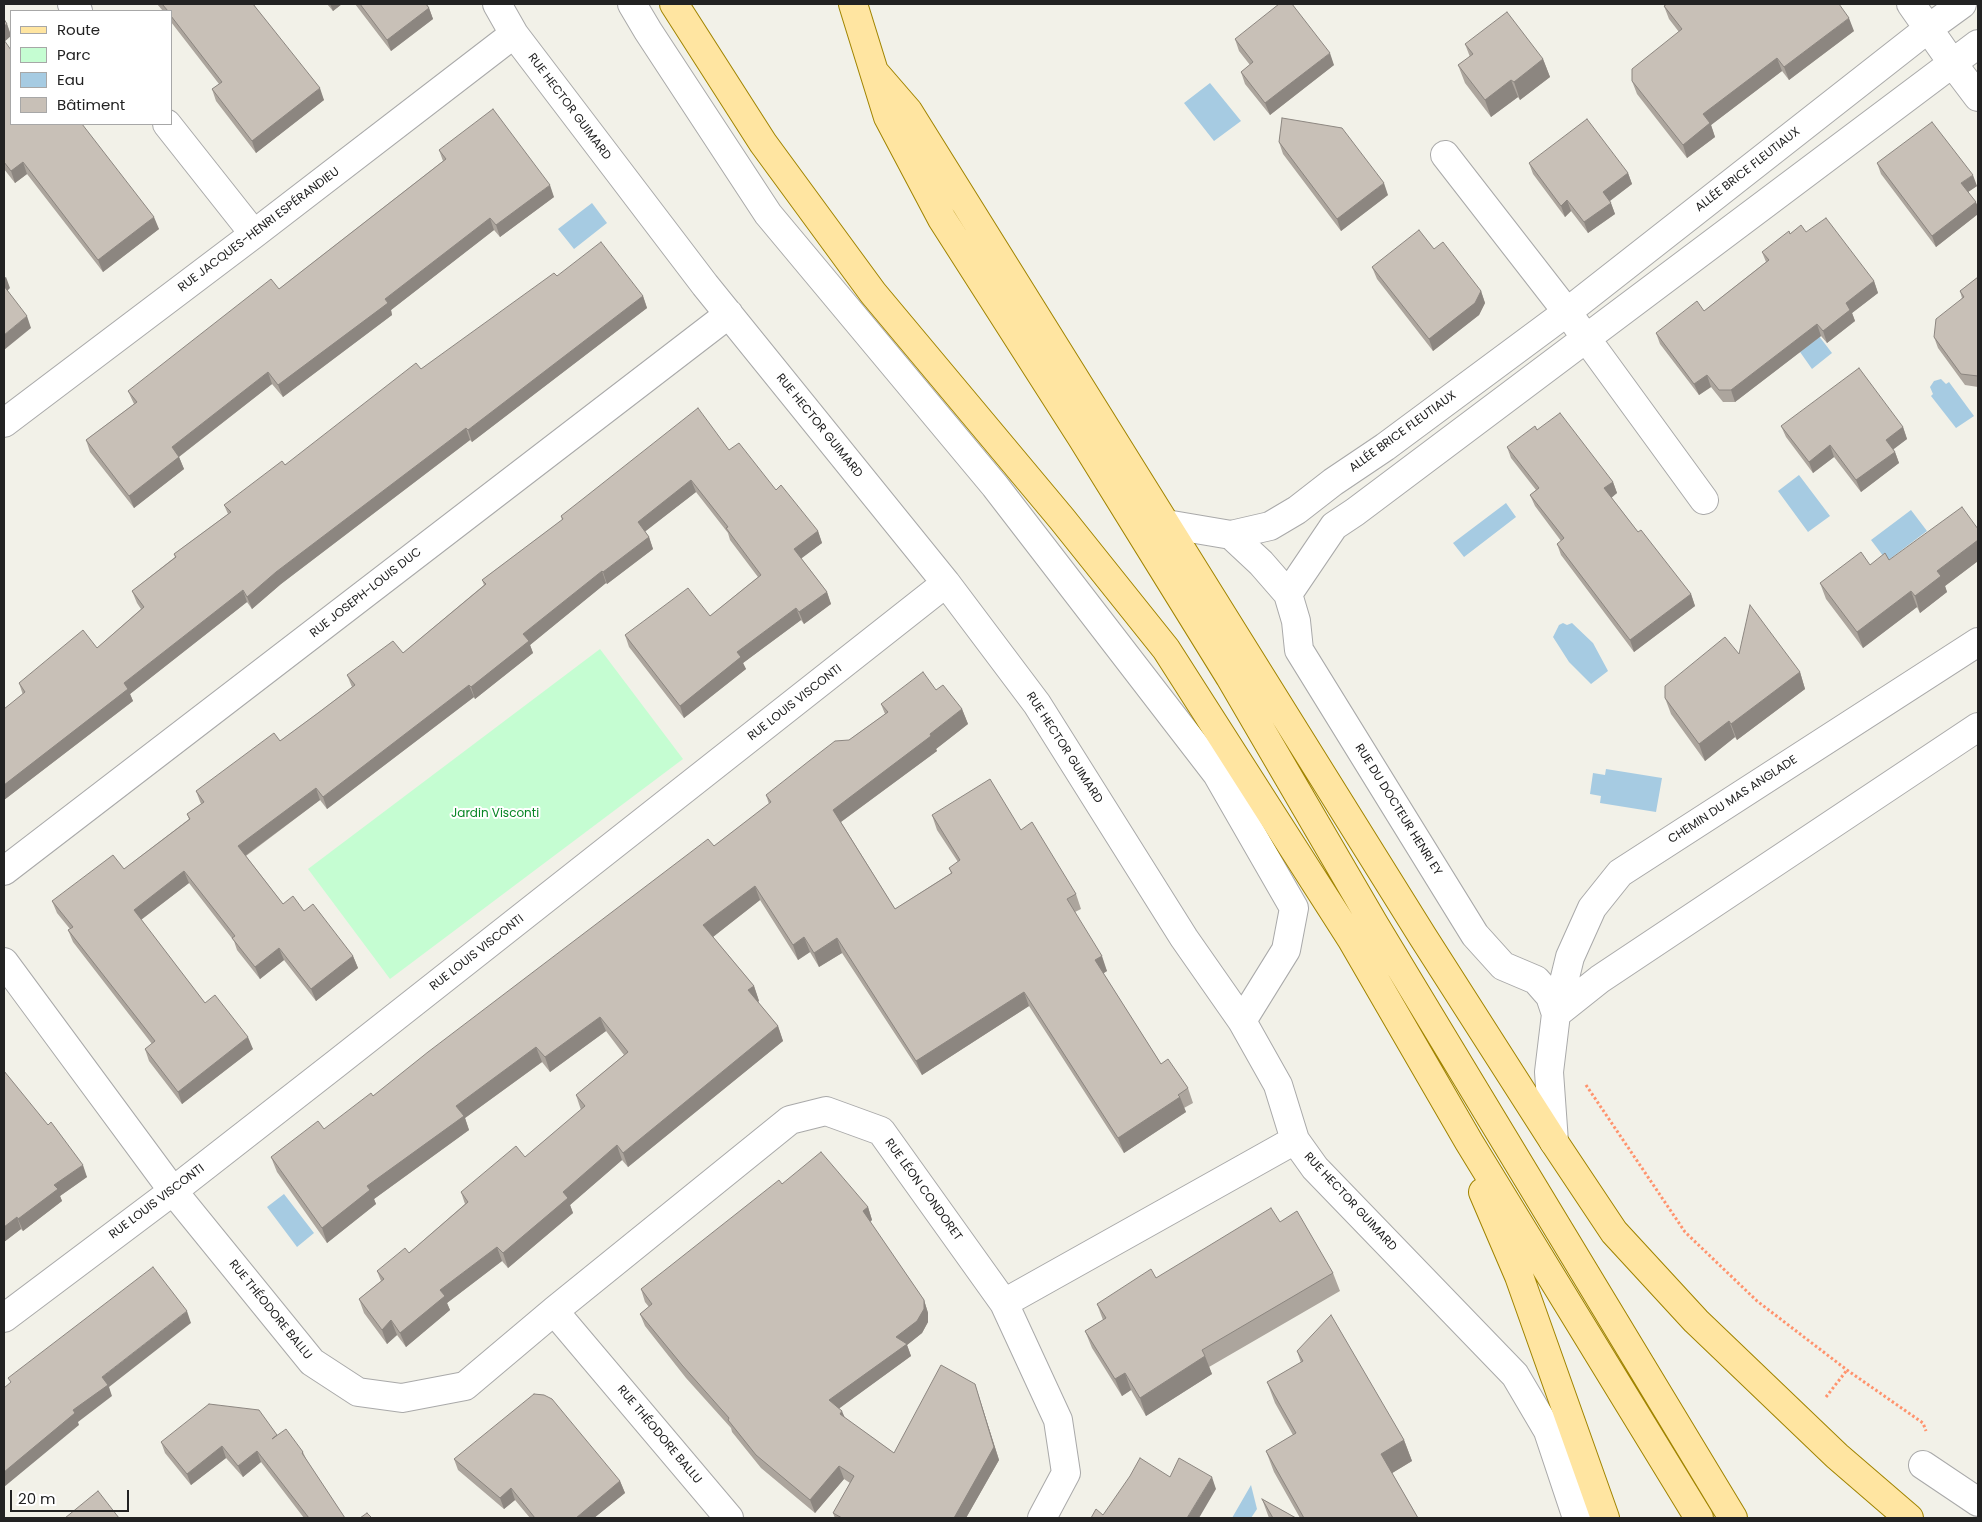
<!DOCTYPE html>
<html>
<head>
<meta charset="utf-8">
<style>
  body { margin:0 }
  #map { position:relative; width:1982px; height:1522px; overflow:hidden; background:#f2f1e8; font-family:Poppins,sans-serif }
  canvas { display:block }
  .frame { position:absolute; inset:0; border:5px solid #222; pointer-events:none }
  .legend { position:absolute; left:10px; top:10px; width:162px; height:115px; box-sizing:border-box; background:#fff; border:1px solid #a7a7a7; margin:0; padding:6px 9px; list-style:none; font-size:15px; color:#222 }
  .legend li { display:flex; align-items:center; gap:10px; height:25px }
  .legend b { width:25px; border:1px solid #a7a7a7 }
  .scale { position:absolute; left:10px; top:1490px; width:119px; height:22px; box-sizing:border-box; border:2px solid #222; border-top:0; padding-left:6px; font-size:15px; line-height:18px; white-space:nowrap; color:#222; -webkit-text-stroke:4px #fff; paint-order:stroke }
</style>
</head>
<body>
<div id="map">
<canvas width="1982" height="1522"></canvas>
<div class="frame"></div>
<ul class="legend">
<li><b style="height:6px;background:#ffe5a1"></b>Route</li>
<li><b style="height:14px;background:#c5fdd2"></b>Parc</li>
<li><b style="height:14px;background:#a6cbe2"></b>Eau</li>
<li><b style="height:14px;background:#c8c0b7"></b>Bâtiment</li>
</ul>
<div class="scale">20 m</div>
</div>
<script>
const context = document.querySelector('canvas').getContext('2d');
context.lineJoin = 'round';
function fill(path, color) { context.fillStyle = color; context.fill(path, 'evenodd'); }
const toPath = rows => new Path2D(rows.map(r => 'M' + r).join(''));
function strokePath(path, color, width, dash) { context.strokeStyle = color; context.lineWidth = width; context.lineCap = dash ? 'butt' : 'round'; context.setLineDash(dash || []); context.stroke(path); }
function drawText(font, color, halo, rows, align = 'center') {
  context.font = font + ' Poppins,sans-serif'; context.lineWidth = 4; context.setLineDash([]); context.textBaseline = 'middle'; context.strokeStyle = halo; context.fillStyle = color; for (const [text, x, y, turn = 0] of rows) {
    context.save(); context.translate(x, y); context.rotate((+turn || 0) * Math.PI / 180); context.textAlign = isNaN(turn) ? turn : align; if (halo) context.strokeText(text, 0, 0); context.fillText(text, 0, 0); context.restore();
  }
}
const park = toPath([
  [600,649,683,759,390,979,308,869]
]);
const water = toPath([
  [1210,83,1241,121,1214,141,1184,103],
  [592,203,607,223,574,249,558,229],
  [1802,314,1832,353,1812,369,1781,325],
  [1941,379,1946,384,1949,382,1974,416,1956,428,1931,396,1933,394,1930,387,1934,381],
  [1799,475,1830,516,1808,532,1778,491],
  [1506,503,1516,517,1464,557,1453,543],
  [1911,510,1927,531,1887,561,1871,540],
  [1563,623,1567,625,1572,623,1593,643,1607,669,1608,671,1591,684,1569,662,1553,637,1559,625],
  [1606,769,1662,778,1656,812,1600,803,1601,796,1590,794,1593,773,1605,775],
  [284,1194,314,1233,297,1247,267,1207],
  [1251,1485,1257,1509,1251,1518,1232,1518]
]);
const path = toPath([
  [1586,1085,1685,1232,1757,1301,1847,1370,1923,1423,1926,1431],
  [1826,1397,1847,1370]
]);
const minor = toPath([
  [72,4,78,11],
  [497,4,514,34,705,285,946,583,1037,704,1184,938,1242,1021,1278,1085,1295,1140,1315,1168,1515,1375,1548,1431,1577,1518],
  [632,4,648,31,768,214,995,486,1217,774,1294,908,1286,950,1242,1021],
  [1911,4,1953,64,1978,97],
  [167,124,254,234],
  [1445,155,1567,312,1704,500],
  [4,423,254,234,514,34],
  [1166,524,1231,535,1261,563,1288,594,1296,621,1299,650,1475,935,1503,966,1536,980,1550,996,1556,1014,1549,1072,1554,1142],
  [1231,535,1270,526,1297,510,1333,482,1385,447,1567,312,1929,28,1962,4],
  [1288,594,1334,526,1355,512,1978,44],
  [4,871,729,314],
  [4,962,173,1191,312,1362,358,1392,402,1398,465,1386,554,1311,729,1518],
  [1556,1014,1570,957,1592,908,1620,873,1978,642],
  [1556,1014,1600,979,1978,727],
  [1004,1303,1058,1420,1066,1473,1042,1518],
  [554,1311,790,1120,826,1111,881,1131,1004,1303,1295,1140],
  [4,1318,173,1191,337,1063,946,583],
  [1923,1465,1978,1502]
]);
const major = toPath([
  [674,4,763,143,873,293,1062,519,1166,649,1352,940,1469,1142,1699,1518],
  [853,4,888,117,942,219,1082,438,1230,677,1374,924,1733,1518],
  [876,74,908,111,1423,937,1554,1142,1614,1232,1696,1321,1837,1456,1909,1518],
  [1483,1192,1519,1276,1605,1518]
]);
const wall = toPath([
  [157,4,253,4,324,100,256,153,216,101,212,89,219,84,171,22,171,11,163,11],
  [327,4,342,4,333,11],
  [355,4,426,4,429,8,433,19,391,51],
  [1664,6,1854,31,1789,80,1782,71,1711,125,1715,137,1687,158,1637,94,1632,81,1679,32,1669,19],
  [4,19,7,24,11,35,5,41,11,124,159,229,103,272,27,174,15,183,4,169],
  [1235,39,1334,65,1270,115,1245,84,1241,72,1250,65,1239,51],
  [1465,44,1543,59,1550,77,1520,100,1518,97,1491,117,1465,83,1458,65,1470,57],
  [1279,142,1388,195,1341,231,1283,154],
  [439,150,554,197,500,237,494,230,391,310,392,315,283,397,272,384,179,457,184,469,134,508,90,452,86,440,134,404,128,391,279,289,443,161],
  [1529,163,1628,173,1632,184,1610,201,1615,214,1588,233,1571,211,1565,217,1533,174],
  [1877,163,1977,186,1968,192,1978,207,1978,214,1936,247,1881,174],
  [1806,232,1874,281,1878,293,1852,313,1855,321,1827,343,1821,336,1735,402,1723,402,1711,387,1699,395,1660,344,1656,333,1704,311,1766,262,1762,252,1790,234],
  [1434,249,1481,291,1485,303,1479,315,1433,351,1377,279,1372,267],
  [557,276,643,296,647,308,472,442,470,440,281,584,252,609,247,602,130,694,133,701,4,800,4,709,23,695,19,683,97,648,141,609,137,603,132,591,175,557,174,554,228,514,224,505,285,465,421,369],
  [1978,277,1978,387,1965,385,1938,348,1934,337,1962,298,1960,291],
  [1781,426,1903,427,1907,439,1893,449,1895,452,1899,463,1861,492,1834,457,1813,473,1786,437],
  [1537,430,1613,482,1617,493,1611,497,1638,532,1691,594,1695,606,1634,652,1561,555,1557,544,1561,541,1535,506,1530,495,1536,490,1511,458,1507,447],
  [729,450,776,490,818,531,822,543,801,558,827,592,831,604,804,624,801,620,743,663,746,669,684,718,629,647,625,635,710,616,758,577,730,540,728,533,696,492,645,531,649,537,653,549,607,584,606,583,530,645,533,653,475,699,474,697,327,809,320,800,246,856,283,904,304,911,353,956,358,968,316,1001,284,960,260,979,237,950,234,941,189,883,141,920,205,1003,253,1049,182,1104,149,1061,145,1049,152,1044,73,942,68,930,70,929,57,913,52,901,124,869,189,819,187,814,201,804,196,791,280,741,318,713,352,687,347,675,403,653,484,585,482,580,562,520,561,516],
  [1978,529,1978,561,1945,586,1947,592,1920,613,1917,607,1863,648,1826,599,1820,583,1870,565,1889,560],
  [1739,654,1800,672,1805,689,1737,740,1735,737,1705,761,1671,714,1665,698],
  [936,690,962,709,968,724,936,749,937,751,841,822,895,909,951,873,949,868,958,862,937,830,932,815,1021,830,1076,894,1081,909,1075,912,1107,971,1103,973,1161,1064,1188,1088,1193,1103,1184,1108,1186,1112,1124,1153,1029,1006,922,1075,842,953,819,967,810,952,798,960,760,900,713,937,754,986,759,1001,758,1002,778,1026,783,1041,628,1167,622,1160,570,1205,573,1213,508,1268,502,1261,447,1303,450,1310,406,1347,397,1335,387,1344,364,1313,359,1299,381,1281,377,1271,409,1253,465,1204,461,1192,525,1157,581,1110,576,1095,624,1055,606,1031,550,1072,542,1062,465,1118,469,1130,374,1199,376,1204,327,1243,277,1172,271,1157,324,1129,373,1096,714,846,769,804,766,795,849,740,885,714,881,704],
  [4,1071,87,1177,60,1196,62,1201,23,1231,21,1229,4,1242],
  [782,1184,868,1207,872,1220,870,1222,924,1300,928,1313,928,1322,922,1333,907,1345,911,1356,839,1408,845,1418,894,1453,979,1397,999,1460,966,1518,835,1518,833,1513,850,1483,844,1479,815,1513,761,1468,732,1432,731,1428,686,1378,645,1326,640,1314,649,1307,645,1302,641,1289],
  [1280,1222,1333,1273,1340,1291,1209,1367,1212,1374,1146,1416,1131,1390,1122,1396,1092,1348,1085,1331,1103,1320,1097,1304,1156,1278],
  [1297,1351,1404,1440,1412,1461,1392,1473,1418,1518,1300,1518,1274,1472,1266,1451,1293,1435,1275,1403,1267,1382,1301,1363],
  [277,1435,303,1452,307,1461,345,1518,304,1518,261,1462,243,1477,226,1458,191,1485,165,1453,161,1442],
  [454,1459,620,1481,625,1493,594,1518,530,1518,515,1500,504,1509,458,1470],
  [1262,1499,1296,1518,1269,1518]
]);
const shadedWall = toPath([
  [330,4,342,4,333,11],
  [429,8,433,19,391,51,387,40],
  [1849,18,1854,31,1789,80,1784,67],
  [7,24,11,36,4,42,4,26],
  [1330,53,1334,65,1270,115,1265,103],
  [1777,58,1782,71,1711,125,1715,137,1687,158,1683,145,1703,114],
  [1543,59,1550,77,1520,100,1514,82],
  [1511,80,1518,97,1491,117,1485,100],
  [320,88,324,100,256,153,252,141],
  [23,162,27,174,15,183,11,171],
  [1628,173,1632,184,1607,203,1603,192],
  [1973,175,1977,186,1965,194,1961,183],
  [1384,183,1388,195,1341,231,1337,219],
  [550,185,554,197,500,237,496,225],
  [1567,200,1571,211,1565,217,1561,206],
  [1976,202,1978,207,1978,214,1936,247,1932,236],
  [1611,203,1615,214,1588,233,1584,222],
  [154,217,159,229,103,272,98,260],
  [490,218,494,230,391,310,392,315,283,397,278,385,385,299],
  [6,277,10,288,5,293,4,290,4,278],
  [1874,281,1878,293,1852,313,1855,321,1827,343,1823,331,1846,303],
  [1481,291,1485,303,1479,315,1433,351,1429,339],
  [643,296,647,308,472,442,468,430],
  [27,316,31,328,4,350,4,335],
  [1817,324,1821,336,1735,402,1731,390],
  [268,372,272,384,176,459,172,447],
  [1707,375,1711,387,1699,395,1694,384],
  [1903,427,1907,439,1890,452,1886,440],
  [466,428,470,440,281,584,252,609,247,597,276,572],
  [1830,445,1834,457,1813,473,1809,462],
  [1895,452,1899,463,1861,492,1856,480],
  [179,457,184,469,134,508,129,496],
  [691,480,696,492,642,534,638,522],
  [1613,482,1617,493,1609,500,1604,488],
  [818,531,822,543,798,561,794,549],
  [649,537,653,549,607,584,603,572],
  [1978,540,1978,561,1945,586,1947,592,1920,613,1915,596,1937,571],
  [602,571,606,583,530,645,533,653,475,699,471,687,523,634],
  [243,590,247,602,130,694,133,701,4,800,4,785,124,683],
  [1911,591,1917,607,1863,648,1857,632],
  [827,592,831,604,804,624,799,612],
  [1691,594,1695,606,1634,652,1630,640],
  [796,608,801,620,743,663,746,669,684,718,680,706,737,652],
  [1800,672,1805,689,1737,740,1731,724],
  [469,685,474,697,327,809,323,797],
  [962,709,968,724,936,749,937,751,838,824,833,810],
  [1729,721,1735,737,1705,761,1699,744],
  [316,788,320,800,242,858,238,846],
  [184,871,189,883,138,922,134,910],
  [755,886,760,900,709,940,703,925],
  [804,937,810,952,798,960,793,945],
  [837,938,842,953,819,967,814,953],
  [279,948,284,960,260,979,255,967],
  [353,956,358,968,316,1001,311,989],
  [1102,956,1107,971,1101,975,1095,960],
  [754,986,759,1001,754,1005,748,990],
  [1024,992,1029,1006,922,1075,916,1061],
  [600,1017,606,1031,550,1072,545,1057],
  [778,1026,783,1041,628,1167,623,1153],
  [248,1037,253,1049,182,1104,178,1092],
  [536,1047,542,1062,465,1118,469,1130,374,1199,376,1204,327,1243,322,1228,367,1186,456,1106],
  [1180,1097,1186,1112,1124,1153,1118,1138],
  [617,1145,622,1160,570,1205,573,1213,508,1268,503,1253,563,1192],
  [83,1165,87,1177,60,1196,62,1201,23,1231,18,1219,54,1185],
  [868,1207,872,1220,867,1224,863,1211],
  [17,1217,21,1229,4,1242,4,1227],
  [497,1247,502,1261,447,1303,450,1310,406,1347,400,1333,440,1290],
  [924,1300,928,1313,928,1322,922,1333,907,1345,911,1356,833,1413,829,1400,896,1337],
  [187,1311,191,1323,109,1387,112,1396,78,1422,79,1425,4,1487,4,1472,73,1410,102,1377],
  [391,1320,397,1335,387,1344,382,1330],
  [1205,1356,1212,1374,1146,1416,1140,1398],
  [1125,1373,1131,1390,1122,1396,1115,1379],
  [975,1384,999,1460,966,1518,954,1518],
  [842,1411,847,1423,840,1414],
  [1404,1440,1412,1461,1389,1475,1381,1454],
  [222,1446,226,1458,191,1485,187,1474],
  [257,1451,261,1462,243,1477,238,1466],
  [839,1466,844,1479,815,1513,810,1500],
  [1212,1477,1216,1489,1199,1518,1187,1518],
  [620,1481,625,1493,594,1518,576,1518],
  [511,1488,515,1500,504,1509,500,1498]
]);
const building = toPath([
  [162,4,253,4,320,88,252,141,212,89,222,82,171,16,171,11,168,11,162,4],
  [360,4,426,4,429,8,387,40,360,4],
  [1279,4,1292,4,1330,53,1265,103,1241,72,1253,62,1235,39,1279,4],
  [1667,4,1839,4,1849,18,1784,67,1777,58,1703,114,1710,123,1683,145,1632,81,1632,69,1682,29,1664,6,1667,4],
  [1507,12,1543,59,1514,82,1511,80,1485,100,1458,65,1473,54,1465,44,1507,12],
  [4,19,7,24,4,26,4,19],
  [4,40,11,50,11,124,82,124,154,217,98,260,23,162,11,171,4,162,4,40],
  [493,109,550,185,496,225,490,218,385,299,388,303,278,385,268,372,172,447,179,457,129,496,86,440,137,402,128,391,271,279,279,289,446,159,439,150,493,109],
  [1282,118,1342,128,1384,183,1337,219,1279,142,1282,118],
  [1587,119,1628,173,1603,192,1611,203,1584,222,1567,200,1561,206,1529,163,1587,119],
  [1932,122,1973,175,1961,183,1976,202,1932,236,1877,163,1932,122],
  [1826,218,1874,281,1846,303,1850,310,1823,331,1817,324,1731,390,1719,390,1707,375,1694,384,1656,333,1697,301,1704,311,1769,260,1762,252,1789,231,1790,234,1801,225,1806,232,1826,218],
  [1419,230,1434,249,1443,242,1481,291,1475,303,1429,339,1372,267,1419,230],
  [601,242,643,296,468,430,466,428,276,572,247,597,243,590,124,683,128,689,4,785,4,709,25,692,19,683,83,630,97,648,144,607,132,591,176,557,174,554,231,512,224,505,282,461,285,465,416,363,421,369,554,273,557,276,601,242],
  [1978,277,1978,376,1961,374,1934,337,1936,319,1964,297,1960,291,1978,277],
  [4,286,27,316,4,335,4,286],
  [1859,368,1903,427,1886,440,1895,452,1856,480,1830,445,1809,462,1781,426,1859,368],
  [698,408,729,450,739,443,776,490,781,485,818,531,794,549,827,592,799,612,796,608,737,652,741,657,680,706,625,635,688,588,710,616,761,575,726,528,728,527,691,480,638,522,649,537,603,572,602,571,523,634,529,641,471,687,469,685,323,797,316,788,238,846,283,904,293,896,304,911,313,904,353,956,311,989,279,948,255,967,232,938,235,936,184,871,134,910,205,1003,215,995,248,1037,178,1092,145,1049,155,1041,68,930,73,927,52,901,113,855,124,869,190,819,187,814,204,802,196,791,274,733,280,741,318,713,355,685,347,675,393,641,403,653,486,584,482,580,563,519,561,516,584,498,698,408],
  [1560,413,1613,482,1604,488,1638,532,1641,530,1691,594,1630,640,1557,544,1564,538,1530,495,1539,488,1507,447,1535,426,1537,430,1560,413],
  [1962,507,1978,529,1978,540,1937,571,1941,576,1915,596,1911,591,1857,632,1820,583,1861,552,1870,565,1885,553,1889,560,1962,507],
  [1750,605,1800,672,1731,724,1729,721,1699,744,1665,698,1665,686,1725,637,1739,654,1750,605],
  [923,672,936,690,943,685,962,709,930,734,931,736,833,810,895,909,952,873,949,868,960,860,932,815,990,779,1021,830,1032,822,1076,894,1067,899,1102,956,1095,960,1161,1064,1168,1059,1188,1088,1178,1095,1180,1097,1118,1138,1024,992,916,1061,837,938,814,953,804,937,793,945,755,886,703,925,754,986,748,990,778,1026,623,1153,617,1145,563,1192,568,1198,503,1253,497,1247,440,1290,445,1296,400,1333,391,1320,382,1330,359,1299,384,1279,377,1271,405,1248,409,1253,468,1202,461,1192,516,1146,525,1157,585,1106,576,1095,628,1052,600,1017,545,1057,536,1047,456,1106,464,1116,367,1186,370,1190,322,1228,271,1157,318,1121,324,1129,371,1093,373,1096,428,1052,708,839,714,846,771,802,766,795,809,761,835,741,849,740,888,712,881,704,923,672],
  [4,1071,48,1125,51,1122,83,1165,54,1185,58,1189,18,1219,17,1217,4,1227,4,1071],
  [821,1152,868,1207,863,1211,924,1300,924,1309,917,1321,896,1337,907,1344,829,1400,842,1411,840,1414,894,1453,941,1365,975,1384,994,1447,954,1518,842,1518,833,1513,854,1476,839,1466,810,1500,756,1455,728,1420,729,1418,682,1365,640,1314,652,1304,641,1289,779,1180,782,1184,821,1152],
  [1271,1208,1280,1222,1297,1211,1333,1273,1202,1350,1205,1356,1140,1398,1125,1373,1115,1379,1085,1331,1106,1318,1097,1304,1151,1269,1156,1278,1271,1208],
  [153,1267,187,1311,102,1377,108,1385,73,1410,75,1413,4,1472,4,1388,11,1382,8,1378,153,1267],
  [1331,1315,1404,1440,1381,1454,1418,1518,1304,1518,1266,1451,1296,1433,1267,1382,1303,1361,1297,1351,1331,1315],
  [534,1394,544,1395,552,1399,620,1481,576,1518,535,1518,511,1488,500,1498,454,1459,534,1394],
  [209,1404,259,1410,277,1435,272,1439,286,1429,303,1452,302,1453,345,1518,309,1518,257,1451,238,1466,222,1446,187,1474,161,1442,209,1404],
  [1140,1458,1170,1477,1179,1458,1212,1477,1187,1518,1091,1518,1096,1509,1103,1515,1130,1476,1140,1458],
  [98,1491,119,1518,65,1518,98,1491],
  [1262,1499,1296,1518,1273,1518,1262,1499],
  [367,1513,372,1518,360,1518,367,1513]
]);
const streetNames = [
  ["RUE HECTOR GUIMARD",569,107,53],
  ["ALLÉE BRICE FLEUTIAUX",1748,170,-38],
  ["RUE JACQUES-HENRI ESPÉRANDIEU",259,230,-37],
  ["RUE HECTOR GUIMARD",819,426,51],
  ["ALLÉE BRICE FLEUTIAUX",1403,432,-36],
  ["RUE JOSEPH-LOUIS DUC",366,593,-38],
  ["RUE LOUIS VISCONTI",795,703,-38],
  ["RUE HECTOR GUIMARD",1064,748,57],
  ["CHEMIN DU MAS ANGLADE",1733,800,-33],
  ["RUE DU DOCTEUR HENRI EY",1398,810,58],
  ["RUE LOUIS VISCONTI",477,953,-38],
  ["RUE LÉON CONDORET",923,1190,54],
  ["RUE LOUIS VISCONTI",157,1202,-37],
  ["RUE HECTOR GUIMARD",1350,1202,47],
  ["RUE THÉODORE BALLU",270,1310,51],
  ["RUE THÉODORE BALLU",659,1435,50]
];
const parkNames = [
  ["Jardin Visconti",495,814]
];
fill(park, '#c5fdd2');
fill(water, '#a6cbe2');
strokePath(minor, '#a9a9a9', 30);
strokePath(major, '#a08400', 30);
strokePath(path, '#ff936d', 3, [2.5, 2.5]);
strokePath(minor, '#fff', 28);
strokePath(major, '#ffe5a1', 28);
fill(wall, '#aca59d');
fill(shadedWall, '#8c8680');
fill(building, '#c8c0b7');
strokePath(building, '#8c8680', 1);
drawText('12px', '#222', '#fff', streetNames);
drawText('12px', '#068524', '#fff', parkNames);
</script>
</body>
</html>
